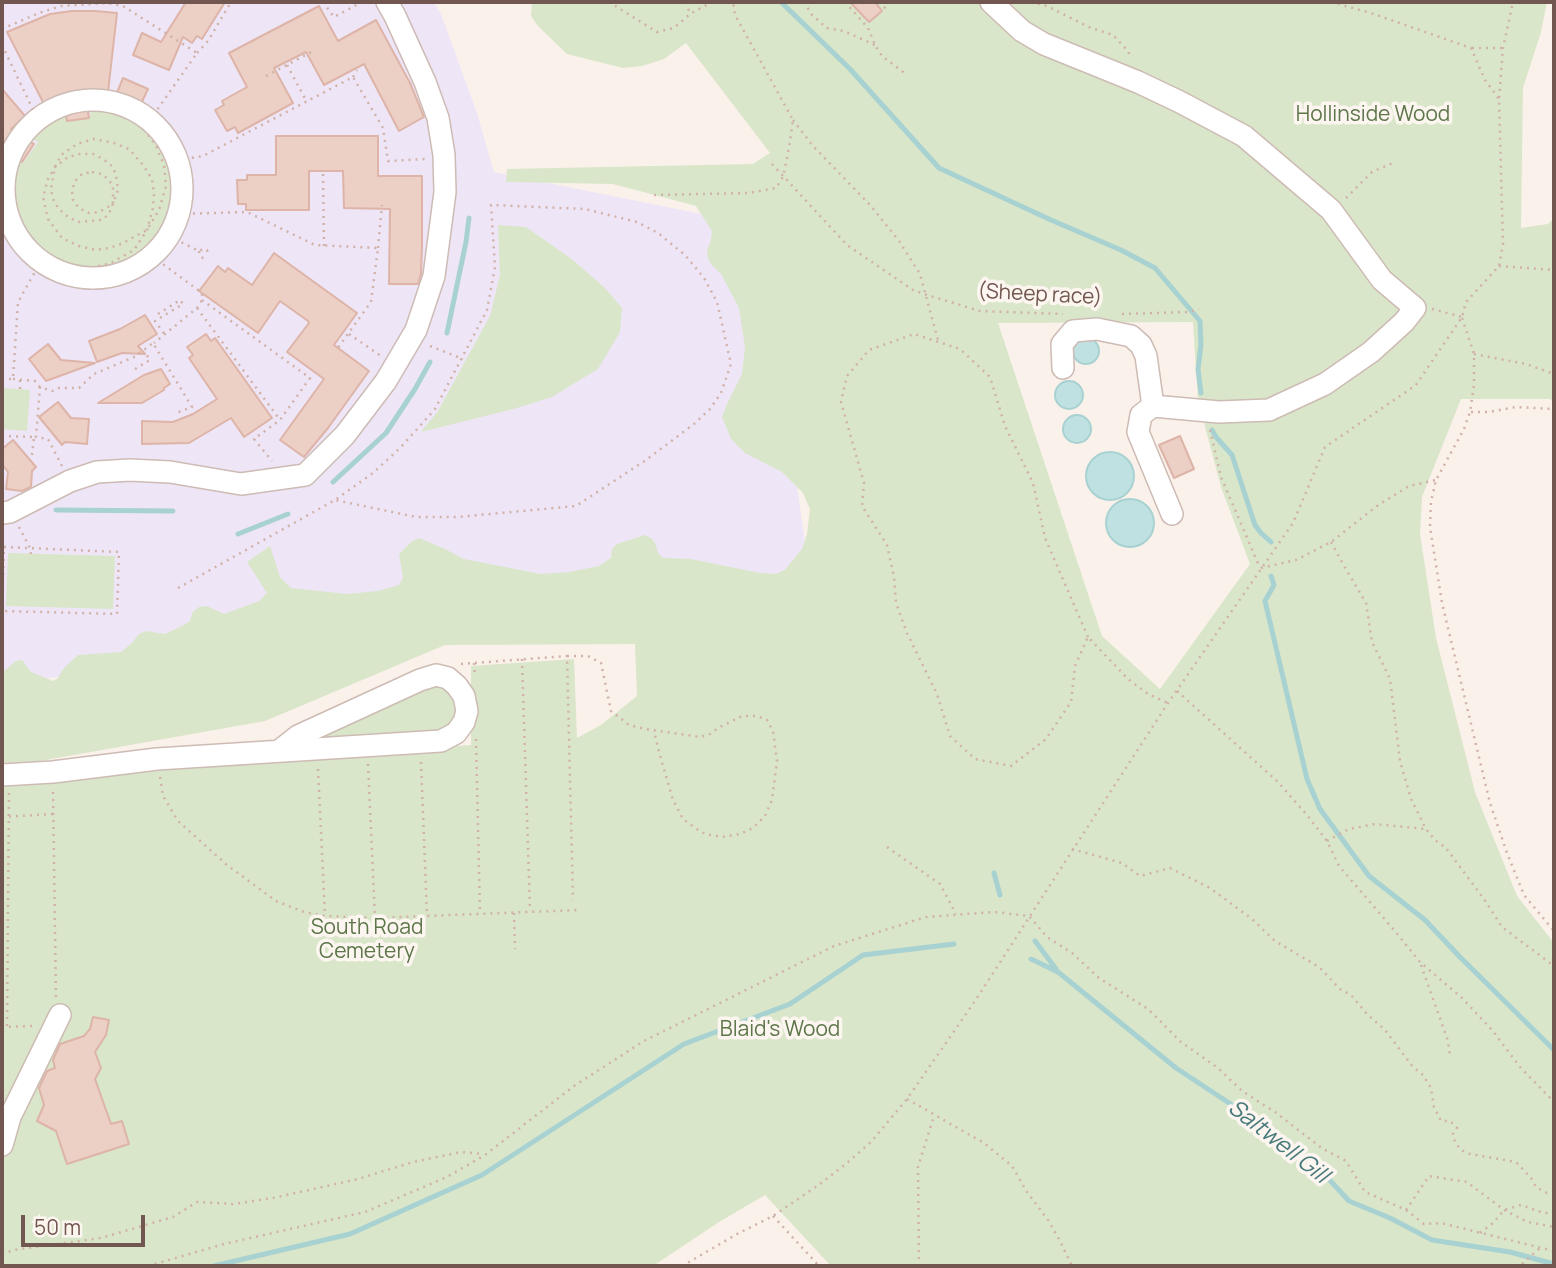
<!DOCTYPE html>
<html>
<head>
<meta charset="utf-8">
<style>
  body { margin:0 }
  #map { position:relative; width:1556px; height:1268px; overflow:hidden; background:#faf1ea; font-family:Manrope,sans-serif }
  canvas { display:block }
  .frame { position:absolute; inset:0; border:4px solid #725750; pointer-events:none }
  .scale { position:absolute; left:21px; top:1215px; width:124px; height:32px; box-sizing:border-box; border:4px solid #725750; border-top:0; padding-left:9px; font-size:21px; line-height:24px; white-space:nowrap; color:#725750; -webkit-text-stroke:5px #fdf6f0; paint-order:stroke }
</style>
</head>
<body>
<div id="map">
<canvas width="1556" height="1268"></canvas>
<div class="frame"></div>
<div class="scale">50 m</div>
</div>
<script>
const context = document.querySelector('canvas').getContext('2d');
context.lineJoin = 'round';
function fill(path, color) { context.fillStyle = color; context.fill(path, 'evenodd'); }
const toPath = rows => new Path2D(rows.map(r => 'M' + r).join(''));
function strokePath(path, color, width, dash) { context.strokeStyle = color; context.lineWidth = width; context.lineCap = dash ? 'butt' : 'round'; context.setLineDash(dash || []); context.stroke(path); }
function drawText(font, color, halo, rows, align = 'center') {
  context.font = font + ' Manrope,sans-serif'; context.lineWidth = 7; context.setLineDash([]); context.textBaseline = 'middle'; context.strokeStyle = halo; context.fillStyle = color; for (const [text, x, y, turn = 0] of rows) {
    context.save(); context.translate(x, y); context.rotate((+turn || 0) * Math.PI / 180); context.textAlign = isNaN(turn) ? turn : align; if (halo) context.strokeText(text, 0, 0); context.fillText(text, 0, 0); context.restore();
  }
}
const education = toPath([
  [2,2,433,2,441,14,477,113,494,172,761,226,810,579,2,684]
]);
const green = toPath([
  [532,2,1547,2,1541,32,1523,88,1521,228,1548,224,1554,218,1554,401,1549,399,1461,399,1422,497,1420,534,1436,638,1475,792,1517,896,1554,943,1554,1266,831,1266,765,1195,719,1222,653,1266,2,1266,2,780,217,762,471,745,471,666,574,659,577,738,601,725,637,696,635,644,445,645,265,721,40,761,2,763,2,673,16,661,22,660,31,672,53,681,57,679,64,668,78,655,121,652,132,643,139,634,146,631,165,634,182,626,190,621,192,613,199,607,207,606,224,614,259,601,267,593,247,562,270,546,280,577,291,588,347,594,378,591,399,585,403,578,399,554,411,542,419,538,443,548,464,559,541,574,569,572,599,566,611,558,612,549,617,544,645,535,651,538,655,543,658,553,663,558,691,559,760,573,776,574,785,570,802,549,807,534,810,509,803,493,782,472,745,453,731,439,722,417,727,404,742,374,745,347,739,308,721,274,712,265,708,259,707,251,711,240,712,231,696,206,613,184,506,182,507,169,753,164,770,153,686,43,664,59,642,66,623,68,567,54,538,26,531,16],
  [1193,322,1198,400,1221,487,1250,564,1160,689,1102,636,998,323],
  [89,106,129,113,155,137,169,155,174,173,175,197,170,221,161,240,147,254,124,268,86,274,46,263,19,237,8,206,6,186,13,157,23,163,38,142,25,136,44,120,66,109,68,122,91,115],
  [498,225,526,227,573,260,606,289,622,308,620,332,598,369,552,397,517,408,421,432,438,411,490,316,500,275],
  [2,388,30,390,27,431,2,429],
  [8,553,115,556,113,609,6,606],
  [428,683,449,687,460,708,447,732,316,741,310,736]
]);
const water = toPath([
  '1073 351a13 13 0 1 1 26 0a13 13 0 1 1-26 0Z',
  '1055 395a14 14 0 1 1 28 0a14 14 0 1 1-28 0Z',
  '1063 429a14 14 0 1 1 28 0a14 14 0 1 1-28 0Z',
  '1086 476a24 24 0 1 1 48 0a24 24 0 1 1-48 0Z',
  '1106 523a24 24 0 1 1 48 0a24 24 0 1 1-48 0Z'
]);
const stream = toPath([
  [781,2,850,69,939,168,1051,220,1121,250,1155,268,1200,321,1201,345,1198,369,1201,393],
  [447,333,466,242,469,218],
  [1212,430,1216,437,1232,455,1255,525,1261,533,1271,542],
  [333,482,386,433,415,389,430,362],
  [56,510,173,511],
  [238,534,288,514],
  [1271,576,1274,585,1265,601,1307,779,1320,809,1369,876,1425,920,1459,956,1554,1050],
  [994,873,1000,895],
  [1035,941,1056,969],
  [1031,959,1058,972,1176,1068,1261,1124,1325,1175,1349,1201,1390,1218,1432,1240,1510,1252,1554,1264],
  [214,1266,350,1234,482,1175,684,1044,790,1004,863,955,954,944]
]);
const building = toPath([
  [186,2,225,2,202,39,197,36,192,43,183,37,169,70,133,55,142,33,161,42,186,2],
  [850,2,875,2,882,11,869,22,850,2],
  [319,6,338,41,376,20,410,83,424,117,399,131,364,64,324,85,306,52,274,68,293,103,238,133,235,127,227,131,215,110,224,105,222,101,247,87,229,53,319,6],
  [72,11,95,11,117,13,108,92,85,91,89,118,67,121,63,95,44,104,7,32,50,14,72,11],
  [123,78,148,89,140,106,116,95,123,78],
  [2,89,25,116,11,129,34,144,22,162,2,149,2,89],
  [276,136,378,136,378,176,422,176,422,247,421,274,418,284,389,284,390,209,344,208,343,171,309,171,309,210,246,210,246,204,238,204,237,180,247,180,247,175,276,175,276,136],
  [274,253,357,313,334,345,369,371,328,428,304,457,280,440,324,379,287,352,309,323,308,321,280,301,258,333,199,291,218,266,225,272,228,268,252,285,274,253],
  [145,315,157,334,138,346,145,354,122,353,97,362,89,341,120,329,145,315],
  [206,334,211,341,215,338,272,418,244,437,231,418,189,443,142,444,142,421,173,422,193,414,217,399,189,358,193,355,187,347,206,334],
  [48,344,61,360,95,363,46,381,29,359,48,344],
  [161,369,170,384,164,388,164,390,142,403,98,403,144,375,161,369],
  [58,402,71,418,89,419,87,444,65,442,62,445,39,417,58,402],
  [1180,436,1194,469,1174,478,1159,445,1180,436],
  [13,440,36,467,32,471,31,487,22,491,6,489,8,472,2,464,2,449,13,440],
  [93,1017,109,1020,106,1035,95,1052,101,1068,95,1079,111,1124,122,1121,129,1144,67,1164,56,1131,37,1121,44,1105,39,1088,47,1071,55,1068,53,1060,60,1044,84,1036,90,1029,93,1017]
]);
const path = toPath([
  [323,2,334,17,362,2],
  [609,2,657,32,674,28,690,14,712,2],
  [687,2,689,12],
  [804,2,812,15,827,28,844,31,875,45],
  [845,2,868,28,875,45,882,56,907,75],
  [879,2,887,10],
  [1031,2,1047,6,1091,28,1113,35,1128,51,1131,58],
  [1331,2,1371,13,1471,48,1485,80,1499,99],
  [2,29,39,13,61,6,107,3,123,6,197,53,150,120],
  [2,45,37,118],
  [1472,48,1503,48],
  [197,53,208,41,231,2],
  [287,65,307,102],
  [266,76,315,50],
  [353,77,357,70],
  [793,120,813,146,871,206,899,241,920,274,938,340],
  [178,160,203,156,353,77,383,128,388,161,425,159],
  [772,164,847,245,913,290,927,295,980,311,1063,314],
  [92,172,102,174,109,180,113,187,113,204,99,212,89,213,79,208,73,200,72,191,75,181,82,174,92,172],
  [323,174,324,246],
  [2,176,3,177],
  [654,195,749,193,776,188,783,177,789,148,793,120,735,15,733,2],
  [1346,198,1372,172,1393,163],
  [179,214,247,212,315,245,378,248,371,302,337,349],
  [169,236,199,251,203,249,207,250,208,256],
  [378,248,382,205],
  [199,251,200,256,203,258,207,257],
  [152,256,202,293,202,300,197,308,154,343],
  [43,265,71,270,91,268,111,263,134,250,147,230,153,208,154,194,152,179,143,165,129,149,114,143,94,139,77,144,61,155,55,167,51,189,53,199,59,209,68,217,78,222,102,220,109,214,118,190,116,175,112,166,103,159,93,154,80,154,68,157,55,167,48,179,43,197,48,219,62,238,79,246,96,250,109,248,121,244,147,230,159,210,166,186,164,165,156,146,128,106],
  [1499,266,1554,270],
  [202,300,310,378,280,420,254,439,272,461],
  [197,308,280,420],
  [1432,309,1462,317],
  [158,314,180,300,183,304,155,321,165,335],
  [1122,314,1190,312,1199,309],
  [1462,318,1474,354,1474,385,1470,412,1464,429,1436,480,1431,502,1430,527,1442,603,1490,803,1507,853,1524,895,1554,931],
  [349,334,381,356],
  [430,346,463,359],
  [1474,354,1526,364,1554,374],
  [135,369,150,360,144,351],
  [2,379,13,379,18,302,40,263],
  [13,379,35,381,40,387],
  [20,389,20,380],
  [1471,412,1489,412,1516,407,1554,409],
  [1210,430,1221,477,1260,568],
  [2,436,36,437],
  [32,455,34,437],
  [62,466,48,439,36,437,40,387,52,391,58,388,79,388,94,374,134,357,153,343,192,407,176,413],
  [19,527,30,548,31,554],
  [1331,542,1343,564,1366,603,1372,642,1390,679,1400,761,1411,799,1426,829,1435,840,1446,848,1484,899,1502,927,1554,966],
  [1261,568,1296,560,1331,542,1377,506,1409,486,1436,480],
  [178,588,335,500,373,473,401,447,435,409,487,310,495,267,491,205,585,209,637,222,658,233,685,255,704,278,717,302,731,364,721,393,710,409,694,424,646,460,576,506,458,517,416,517,335,500],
  [2,610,4,547,119,552,117,614,2,611],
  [1088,637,1045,538,1033,483,1005,426,990,377,960,349,914,334,869,350,847,376,841,402,864,483,862,506,887,545,894,577,896,603,907,633,937,694,950,736,975,759,1011,766,1046,739,1071,702,1075,666,1088,637,1128,679,1148,694,1168,703],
  [567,656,588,656,601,663,611,711,629,725,645,729,700,737,710,734,718,728,742,716,757,716,767,720,773,731,777,761,772,800,765,816,753,828,740,834,722,837,705,834,695,828,683,819,673,800,659,752,654,731],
  [522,659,530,911],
  [474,663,475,676],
  [461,664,567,656,573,900],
  [1177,691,1278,782,1307,815,1327,841,1339,866,1394,930,1420,962,1462,998,1492,1030,1520,1067,1554,1102],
  [476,739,480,914],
  [421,762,427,916],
  [368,764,375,918],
  [318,769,325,916],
  [160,777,163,796,178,821,227,865,276,901,304,912,325,916,375,918,578,910],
  [53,792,56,999],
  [2,817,54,814],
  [1327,841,1349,829,1375,824,1426,829],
  [887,847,940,884,956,914],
  [1072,849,1122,863,1140,876,1170,868,1210,888,1252,919,1275,941,1319,967,1340,989,1351,995,1366,1013,1385,1030,1413,1067,1423,1075,1431,1088,1434,1107,1441,1121,1450,1121,1457,1128,1453,1134,1455,1142,1461,1150,1470,1154,1516,1162,1531,1178,1536,1187,1547,1193,1554,1192],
  [514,913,515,949],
  [1421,965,1448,1041,1450,1056],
  [7,1026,9,791],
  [2,1027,33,1026],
  [907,1099,984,1143,1012,1166,1027,1192,1048,1220,1060,1241,1072,1266],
  [1406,1210,1429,1176,1467,1182,1504,1210,1528,1222,1554,1227],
  [773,1216,819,1266],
  [1480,1233,1493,1223,1504,1210,1521,1205,1544,1213,1554,1213],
  [2,1254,14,1250,101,1238,173,1217,197,1202,233,1204,273,1198,358,1179,413,1162,461,1152,484,1154],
  [1522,1264,1540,1248],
  [148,1266,224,1244,365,1212,447,1177,485,1155,574,1086,644,1041,834,946,926,917,995,912,1029,916,1047,937,1072,953,1099,978,1148,1009,1181,1042,1218,1068,1242,1091,1275,1112,1323,1149,1346,1161,1365,1192,1406,1210,1424,1224,1441,1223,1554,1251],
  [682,1266,739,1233,773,1216,820,1184,847,1163,871,1142,907,1099,973,1004,1168,703,1293,523,1325,447,1416,385,1462,317,1466,302,1499,266,1503,244,1499,99,1503,48,1513,2],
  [919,1266,918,1167,934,1116]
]);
const minor = toPath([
  [991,2,1022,31,1044,44,1138,82,1180,102,1244,136,1331,210,1382,280,1415,308,1404,322,1371,352,1325,384,1269,410,1219,412,1153,406,1146,356,1141,345,1131,336,1097,329,1073,331,1062,344,1063,368],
  '4 189a89 89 0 1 1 178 0a89 89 0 1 1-178 0Z',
  [1153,406,1141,415,1138,432,1172,514],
  [2,513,10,512,70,481,97,472,130,470,170,472,241,484,305,475,345,435,386,381,416,330,434,276,445,192,444,155,438,118,425,82,395,16,387,2],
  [2,775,53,772,157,759,441,741,456,733,464,722,467,711,464,696,457,686,448,678,436,675,420,680,298,736,279,751],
  [2,1145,10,1117,60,1015]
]);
const parkNames = [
  ["Hollinside Wood",1373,115],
  ["South Road",367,928],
  ["Cemetery",367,952],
  ["Blaid's Wood",780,1030]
];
const streetNames = [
  ["(Sheep race)",1040,295,3]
];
const waterNames = [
  ["Saltwell Gill",1278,1142,38]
];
fill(education, '#eee6f7');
fill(green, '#d9e6c9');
fill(water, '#c0e1e2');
strokePath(water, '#a8d1d2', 2);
strokePath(stream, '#a8d1d2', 5);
fill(building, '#eccfc5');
strokePath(building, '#ddb4a7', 2);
strokePath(minor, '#cdbbb4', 24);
strokePath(path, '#d1b2a8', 2.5, [2, 5]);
strokePath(minor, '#fff', 21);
drawText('21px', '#5d764a', '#fdf6f0', parkNames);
drawText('21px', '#725750', '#fdf6f0', streetNames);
drawText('italic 23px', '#497a7b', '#fdf6f0', waterNames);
</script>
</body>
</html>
